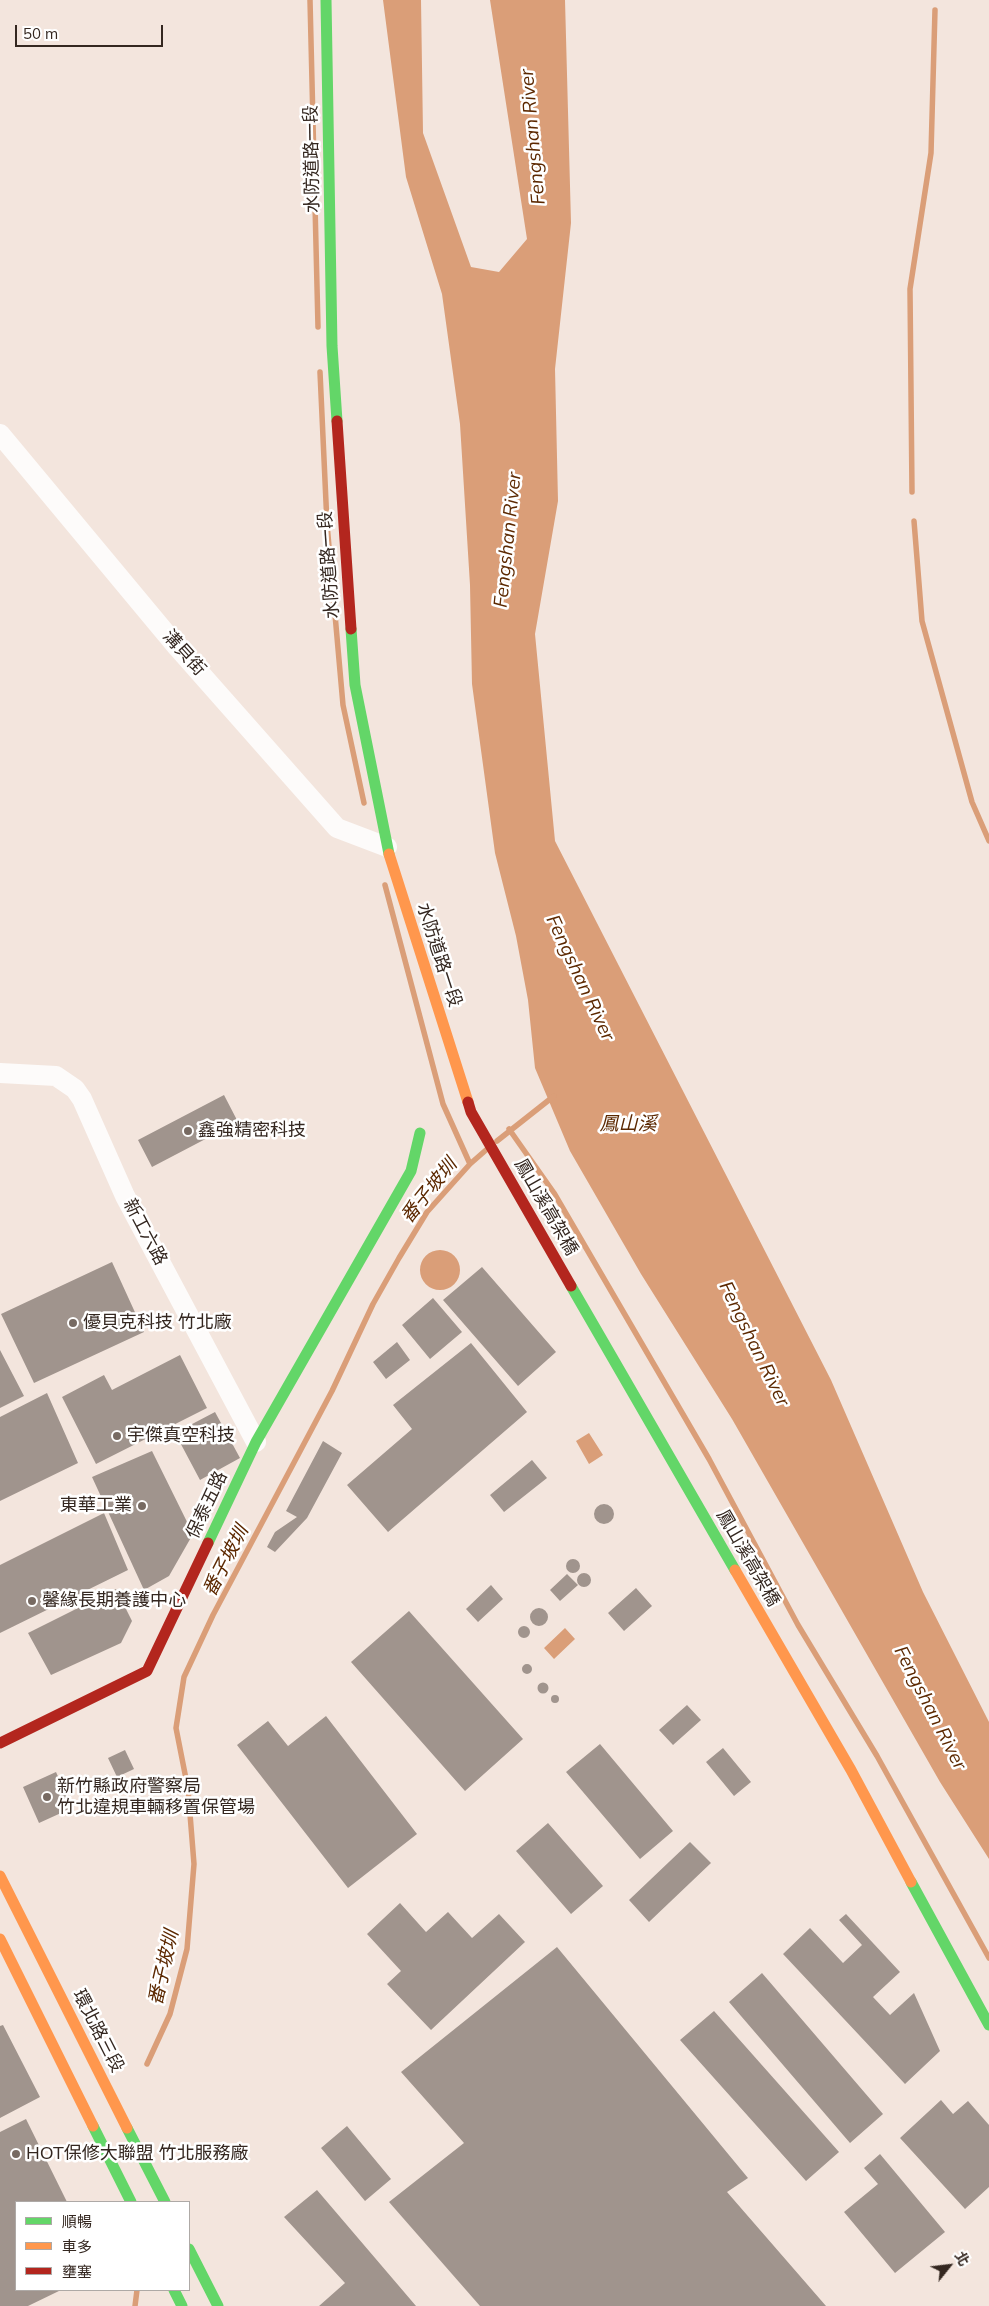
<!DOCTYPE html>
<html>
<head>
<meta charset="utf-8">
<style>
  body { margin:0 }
  #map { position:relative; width:989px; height:2306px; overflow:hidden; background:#f3e5dd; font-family:Mulish,"Noto Sans TC",sans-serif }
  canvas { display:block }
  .legend { position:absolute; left:15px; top:2201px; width:175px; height:90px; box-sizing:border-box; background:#fff; border:1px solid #aea9a6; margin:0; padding:6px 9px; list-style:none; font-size:15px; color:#342720 }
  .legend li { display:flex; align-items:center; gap:10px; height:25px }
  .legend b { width:25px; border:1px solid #aea9a6 }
  .north { position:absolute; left:924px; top:2241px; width:50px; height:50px; -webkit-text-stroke:4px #fff; paint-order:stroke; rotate:61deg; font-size:14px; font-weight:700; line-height:20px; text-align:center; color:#342720 }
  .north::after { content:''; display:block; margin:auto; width:18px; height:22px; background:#342720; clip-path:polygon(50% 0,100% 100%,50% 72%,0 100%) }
  .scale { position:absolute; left:15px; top:25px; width:148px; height:22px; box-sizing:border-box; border:2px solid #342720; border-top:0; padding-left:6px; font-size:15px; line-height:18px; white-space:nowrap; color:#342720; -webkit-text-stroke:4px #fff; paint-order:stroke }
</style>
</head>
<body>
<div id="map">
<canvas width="989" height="2306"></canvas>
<ul class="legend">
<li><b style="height:6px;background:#63d668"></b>順暢</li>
<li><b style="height:6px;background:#ff974d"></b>車多</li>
<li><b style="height:6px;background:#b3261e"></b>壅塞</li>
</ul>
<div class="north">北</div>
<div class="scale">50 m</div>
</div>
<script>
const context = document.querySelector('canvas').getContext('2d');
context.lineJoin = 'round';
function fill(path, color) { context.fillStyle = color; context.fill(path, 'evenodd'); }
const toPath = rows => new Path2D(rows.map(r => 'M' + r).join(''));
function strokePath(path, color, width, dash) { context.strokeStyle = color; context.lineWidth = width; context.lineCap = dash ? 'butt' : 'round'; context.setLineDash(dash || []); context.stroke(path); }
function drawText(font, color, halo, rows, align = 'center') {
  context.font = font + ' Mulish,"Noto Sans TC",sans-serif'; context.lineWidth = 5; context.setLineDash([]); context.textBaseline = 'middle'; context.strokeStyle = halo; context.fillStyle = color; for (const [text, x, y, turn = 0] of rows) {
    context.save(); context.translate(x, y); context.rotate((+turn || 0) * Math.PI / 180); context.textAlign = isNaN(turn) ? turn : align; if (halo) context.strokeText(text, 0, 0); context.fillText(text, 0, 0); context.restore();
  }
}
const water = toPath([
  [383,0,421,0,423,133,471,267,499,272,527,239,490,0,565,0,571,223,555,369,558,501,535,634,555,841,831,1380,923,1592,989,1722,989,1859,940,1782,732,1419,641,1274,570,1151,535,1068,528,1000,516,936,495,853,472,684,470,585,460,424,442,294,406,177],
  '420 1270a20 20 0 1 1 40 0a20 20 0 1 1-40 0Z',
  [589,1433,603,1455,589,1464,576,1441],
  [565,1628,575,1639,554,1659,544,1648]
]);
const stream = toPath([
  [310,0,318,327],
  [320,372,327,524,343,705,364,803],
  [912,492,910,289,931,153,935,10],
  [914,521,922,621,972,802,989,841],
  [385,885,443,1104,470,1164],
  [509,1129,554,1193,709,1459,798,1625,877,1756,989,1958],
  [497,1141,554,1096],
  [147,2064,170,2014,187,1949,194,1864,188,1789,176,1728,184,1677,213,1615,332,1391,373,1304,399,1258,427,1212,470,1164,486,1150],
  [135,2306,137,2290]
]);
const building = toPath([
  [224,1095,238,1122,152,1167,138,1140],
  [112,1262,144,1332,34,1383,1,1314],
  [482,1267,556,1352,518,1386,443,1300],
  [433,1298,462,1332,430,1359,402,1325],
  [397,1342,410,1360,386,1379,373,1362],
  [471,1343,527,1412,388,1532,347,1485,412,1429,393,1405],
  [0,1350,24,1396,0,1408],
  [180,1355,207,1408,96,1464,62,1397,104,1375,112,1390],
  [47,1393,78,1463,0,1501,0,1417],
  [215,1412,240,1458,200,1480,175,1433],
  [323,1441,342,1453,307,1518,275,1552,267,1547,275,1532,297,1517,286,1511],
  [152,1451,193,1534,169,1576,144,1590,92,1477],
  [532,1460,547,1478,504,1512,490,1495],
  '594 1514a10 10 0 1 1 20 0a10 10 0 1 1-20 0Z',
  [104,1513,128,1570,0,1633,0,1565],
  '566 1566a7 7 0 1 1 14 0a7 7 0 1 1-14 0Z',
  '577 1580a7 7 0 1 1 14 0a7 7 0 1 1-14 0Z',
  [567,1574,578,1585,560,1601,550,1590],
  [491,1585,503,1599,478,1622,466,1609],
  [636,1588,652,1606,624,1631,608,1613],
  [116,1589,132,1621,121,1643,51,1675,28,1633],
  '530 1617a9 9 0 1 1 18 0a9 9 0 1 1-18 0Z',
  [409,1611,523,1739,465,1791,351,1662],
  '518 1632a6 6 0 1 1 12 0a6 6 0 1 1-12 0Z',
  '522 1669a5 5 0 1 1 10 0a5 5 0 1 1-10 0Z',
  '537.5 1688a5.5 5.5 0 1 1 11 0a5.5 5.5 0 1 1-11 0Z',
  '551 1699a4 4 0 1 1 8 0a4 4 0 1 1-8 0Z',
  [687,1705,701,1720,673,1745,659,1730],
  [326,1716,417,1834,348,1888,237,1745,268,1721,288,1746],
  [600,1744,673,1831,640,1859,566,1772],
  [723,1748,751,1782,734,1796,706,1762],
  [125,1750,134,1769,117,1777,108,1758],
  [56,1772,72,1808,39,1823,23,1787],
  [548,1823,603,1886,571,1914,516,1851],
  [690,1842,711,1863,649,1922,629,1900],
  [400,1903,426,1932,448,1912,472,1938,499,1914,525,1942,431,2030,387,1984,401,1971,367,1934],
  [846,1914,900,1972,873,1997,890,2015,914,1993,940,2051,905,2084,783,1954,810,1928,843,1963,862,1945,839,1920],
  [557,1947,748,2178,727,2192,826,2306,480,2306,389,2202,464,2143,401,2072],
  [762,1973,883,2114,850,2143,729,2002],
  [714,2011,839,2152,806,2181,680,2040],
  [3,2025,40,2097,0,2118,0,2026],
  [941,2100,953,2114,968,2101,989,2125,989,2187,965,2209,900,2138],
  [26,2119,67,2202,16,2202,16,2290,61,2290,28,2306,0,2306,0,2132],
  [347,2126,391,2179,365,2201,321,2148],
  [880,2154,945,2232,895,2273,844,2212,878,2184,864,2168],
  [317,2190,416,2306,319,2306,345,2283,284,2217]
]);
const street = toPath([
  [0,434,178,648,337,828,387,847],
  [0,1073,56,1076,75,1089,82,1099,125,1196,256,1442]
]);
const fast = toPath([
  [326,0,332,346,337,421],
  [351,629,355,685,389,854],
  [571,1286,735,1570],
  [208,1543,256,1442,411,1171,420,1133],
  [911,1882,989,2025],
  [93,2126,131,2202],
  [127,2128,165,2202],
  [189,2249,218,2306],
  [174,2290,182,2306]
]);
const slow = toPath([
  [389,854,468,1102],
  [735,1570,851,1770,911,1882],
  [0,1876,127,2128],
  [0,1939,93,2126]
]);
const jam = toPath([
  [337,421,351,629],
  [468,1102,471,1112,571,1286],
  [0,1743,147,1671,208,1543]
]);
const markers = [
  [188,1131,5,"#776a62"],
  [73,1323,5,"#776a62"],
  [117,1436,5,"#776a62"],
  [142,1506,5,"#776a62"],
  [32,1601,5,"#776a62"],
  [47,1797,5,"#776a62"],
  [16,2154,5,"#776a62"]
];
const streetNames = [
  ["水防道路一段",312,159,-91],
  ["水防道路一段",329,565,-94],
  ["溝貝街",184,653,48],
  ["水防道路一段",439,955,72],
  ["鳳山溪高架橋",546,1207,60],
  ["新工六路",145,1232,62],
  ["保泰五路",207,1505,-65],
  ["鳳山溪高架橋",748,1558,60],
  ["環北路三段",98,2031,63]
];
const poiNames = [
  ["鑫強精密科技",198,1131],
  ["優貝克科技 竹北廠",83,1323],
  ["宇傑真空科技",127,1436],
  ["東華工業",132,1506,"right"],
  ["馨緣長期養護中心",42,1601],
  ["新竹縣政府警察局",57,1787],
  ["竹北違規車輛移置保管場",57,1808],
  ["HOT保修大聯盟 竹北服務廠",26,2154]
];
const waterNames = [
  ["Fengshan River",533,137,-95],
  ["Fengshan River",508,540,-84],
  ["Fengshan River",580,978,65],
  ["鳳山溪",628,1124],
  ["番子坡圳",429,1191,-51],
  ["Fengshan River",754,1344,64],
  ["番子坡圳",226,1561,-63],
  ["Fengshan River",930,1708,63],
  ["番子坡圳",164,1968,-77]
];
fill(water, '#da9e78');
strokePath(stream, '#da9e78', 5.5);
fill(building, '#a0948d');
strokePath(street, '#fdfbfa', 20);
strokePath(fast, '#63d668', 11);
strokePath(slow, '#ff974d', 11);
strokePath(jam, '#b3261e', 11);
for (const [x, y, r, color] of markers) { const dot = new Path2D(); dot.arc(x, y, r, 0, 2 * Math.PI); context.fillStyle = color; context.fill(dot); strokePath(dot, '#fff', 2); }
drawText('18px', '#342720', '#fff', streetNames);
drawText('18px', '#342720', '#fff', poiNames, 'left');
drawText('italic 19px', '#5c2800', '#fff', waterNames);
</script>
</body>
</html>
